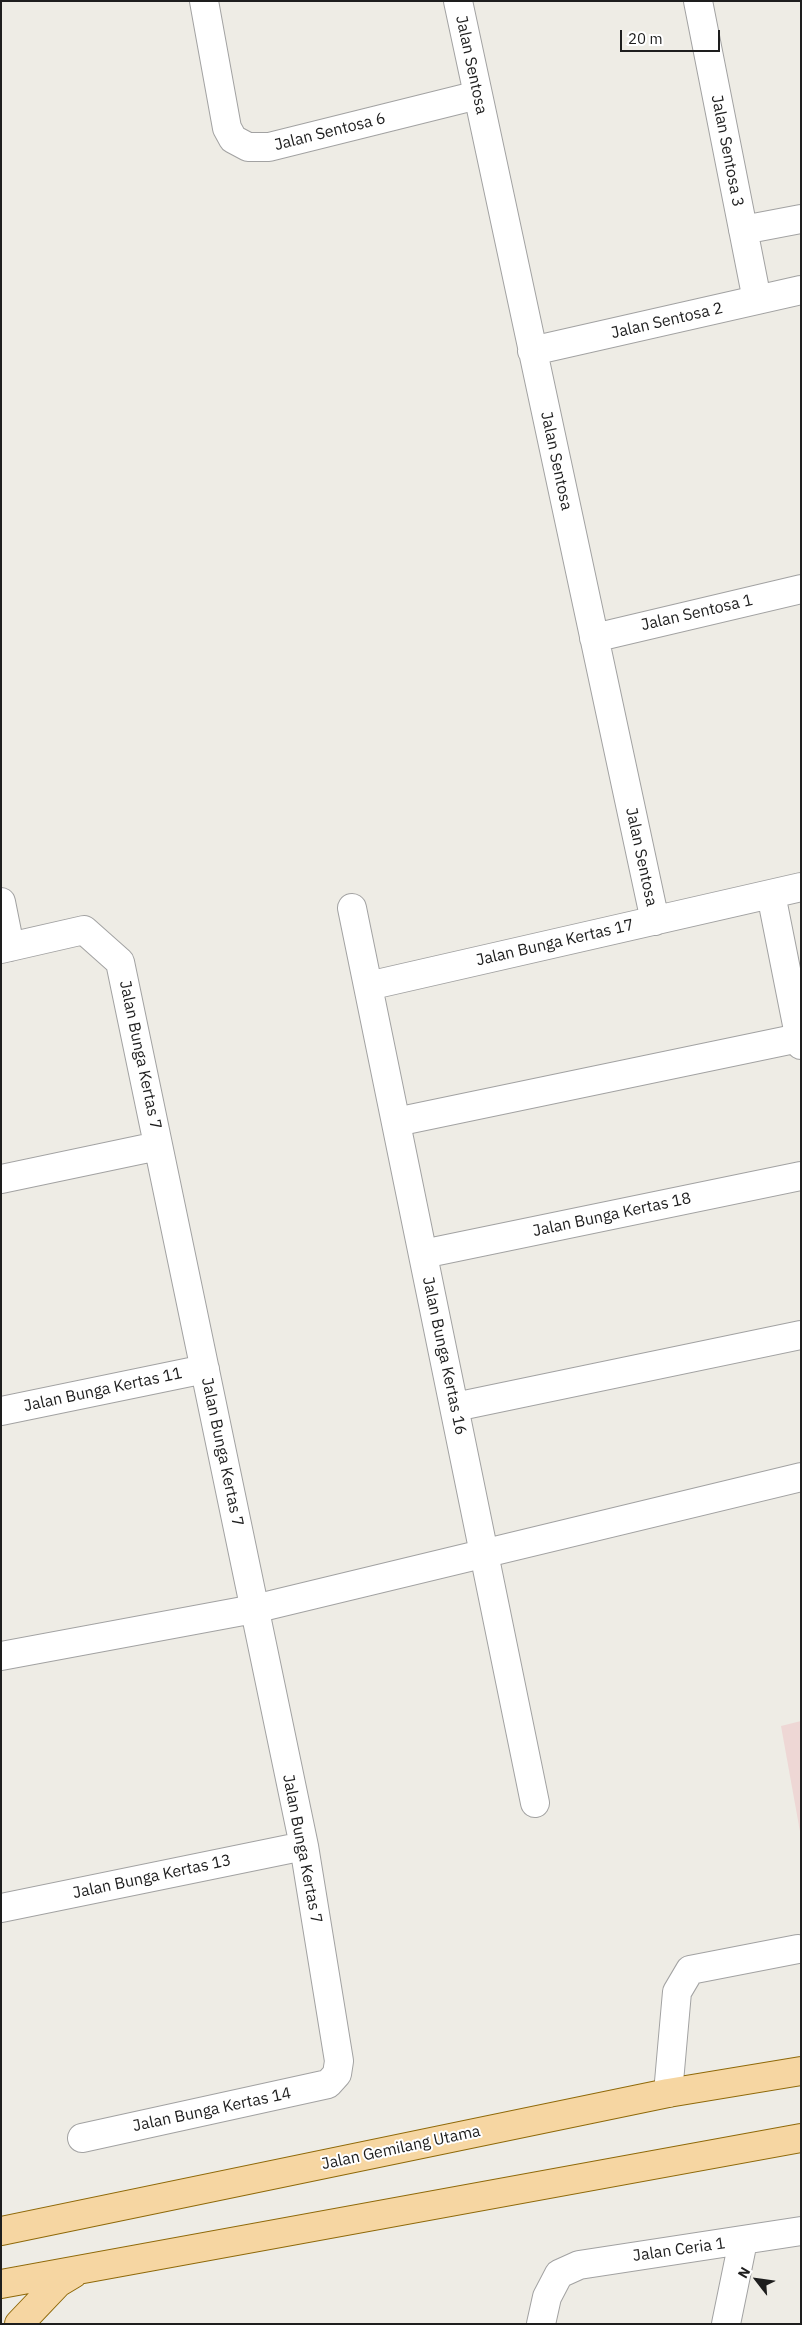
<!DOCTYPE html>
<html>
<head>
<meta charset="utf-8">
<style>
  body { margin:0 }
  #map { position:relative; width:802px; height:2325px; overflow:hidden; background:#eeece5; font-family:"IBM Plex Sans",sans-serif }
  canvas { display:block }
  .frame { position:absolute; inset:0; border:2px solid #1e1e1e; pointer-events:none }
  .north { position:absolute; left:732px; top:2255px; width:50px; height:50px; -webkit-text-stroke:4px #fff; paint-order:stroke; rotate:300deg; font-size:14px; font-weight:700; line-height:20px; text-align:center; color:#1e1e1e }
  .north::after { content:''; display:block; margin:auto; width:18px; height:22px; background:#1e1e1e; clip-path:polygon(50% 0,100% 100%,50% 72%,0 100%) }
  .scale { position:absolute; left:620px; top:30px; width:100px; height:22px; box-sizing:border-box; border:2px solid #1e1e1e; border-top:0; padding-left:6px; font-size:15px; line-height:18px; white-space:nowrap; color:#1e1e1e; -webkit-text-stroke:4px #fff; paint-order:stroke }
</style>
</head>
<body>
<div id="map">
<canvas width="802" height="2325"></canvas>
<div class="frame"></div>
<div class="north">N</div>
<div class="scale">20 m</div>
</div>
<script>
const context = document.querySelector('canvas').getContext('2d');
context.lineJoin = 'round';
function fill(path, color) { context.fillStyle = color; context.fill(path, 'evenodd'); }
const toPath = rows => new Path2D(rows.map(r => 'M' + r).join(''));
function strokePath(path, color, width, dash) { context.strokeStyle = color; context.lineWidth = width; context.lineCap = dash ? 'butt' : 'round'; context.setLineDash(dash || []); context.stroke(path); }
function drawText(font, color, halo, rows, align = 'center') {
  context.font = font + ' "IBM Plex Sans",sans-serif'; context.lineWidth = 4; context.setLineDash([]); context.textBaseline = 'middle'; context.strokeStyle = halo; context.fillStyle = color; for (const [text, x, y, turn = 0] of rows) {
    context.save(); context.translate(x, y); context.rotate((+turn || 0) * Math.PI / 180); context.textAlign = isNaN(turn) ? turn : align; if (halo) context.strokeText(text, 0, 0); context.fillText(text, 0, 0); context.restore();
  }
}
const commercial = toPath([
  [801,1721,801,1837,781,1726]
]);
const minor = toPath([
  [204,1,227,128,233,139,248,147,269,147,478,95],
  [458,1,655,921],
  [698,1,757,300],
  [743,230,801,219],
  [532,351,801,290],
  [594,638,801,589],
  [771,894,801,1045],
  [1,902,10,947],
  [352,908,535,1803],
  [1,949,84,930,120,962,304,1846,339,2061,337,2074,328,2084,82,2138],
  [368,986,801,887],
  [396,1122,799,1038],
  [1,1179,158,1146],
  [423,1254,801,1176],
  [455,1407,801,1335],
  [1,1411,205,1369],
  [1,1656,254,1609,801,1477],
  [1,1908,304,1846],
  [668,2093,677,1992,690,1970,798,1949],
  [541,2324,547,2297,559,2274,579,2265,801,2231],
  [726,2324,743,2241]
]);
const major = toPath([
  [1,2231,668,2093,801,2071],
  [1,2284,801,2138],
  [19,2324,58,2283,73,2274]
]);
const streetNames = [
  ["Jalan Sentosa",471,65,78],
  ["Jalan Sentosa 6",330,132,-14],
  ["Jalan Sentosa 3",727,151,79],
  ["Jalan Sentosa 2",667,321,-13],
  ["Jalan Sentosa",556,461,78],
  ["Jalan Sentosa 1",697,613,-13],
  ["Jalan Sentosa",641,857,78],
  ["Jalan Bunga Kertas 17",555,943,-13],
  ["Jalan Bunga Kertas 7",140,1055,78],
  ["Jalan Bunga Kertas 18",612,1215,-12],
  ["Jalan Bunga Kertas 16",444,1356,78],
  ["Jalan Bunga Kertas 11",103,1390,-12],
  ["Jalan Bunga Kertas 7",222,1452,78],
  ["Jalan Bunga Kertas 7",302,1849,79],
  ["Jalan Bunga Kertas 13",152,1877,-12],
  ["Jalan Bunga Kertas 14",212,2110,-12],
  ["Jalan Gemilang Utama",401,2148,-12],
  ["Jalan Ceria 1",679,2250,-8]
];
fill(commercial, '#eed7d5');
strokePath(minor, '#a2a2a2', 30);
strokePath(major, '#8f6909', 30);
strokePath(minor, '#fff', 28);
strokePath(major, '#f6d6a2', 28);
drawText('16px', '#1e1e1e', '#fff', streetNames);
</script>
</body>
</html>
